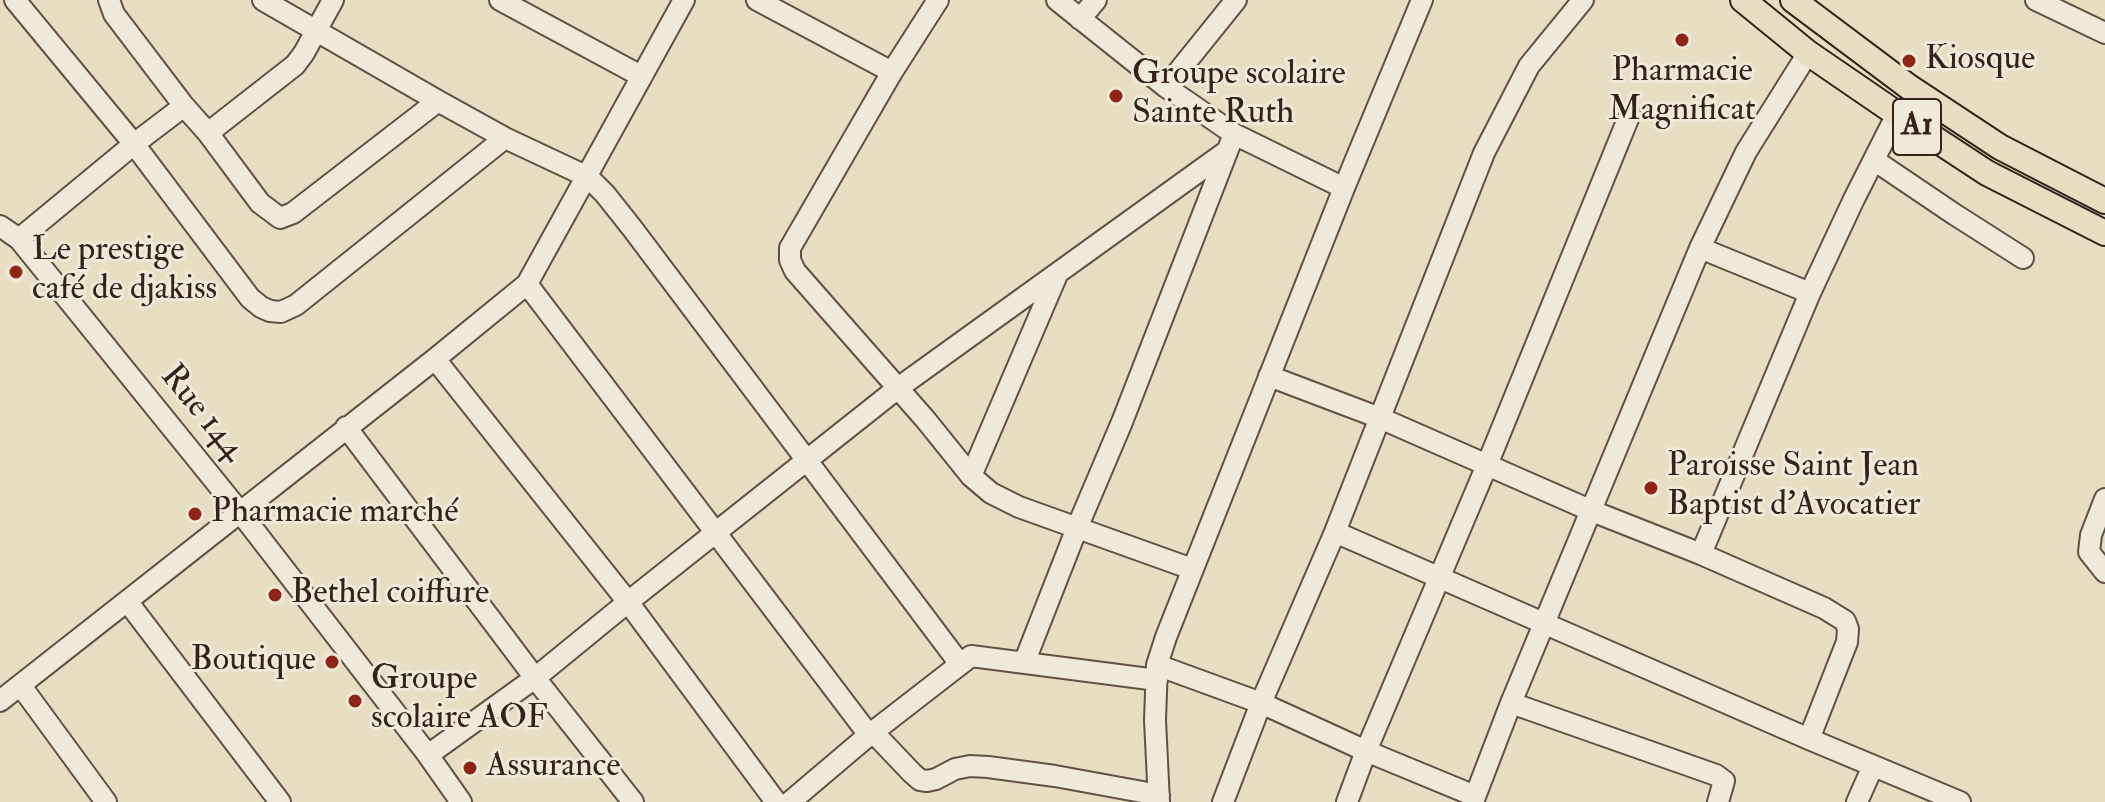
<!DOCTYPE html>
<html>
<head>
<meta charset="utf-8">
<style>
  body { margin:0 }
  canvas { display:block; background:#e6ddc3 }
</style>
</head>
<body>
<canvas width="2105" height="802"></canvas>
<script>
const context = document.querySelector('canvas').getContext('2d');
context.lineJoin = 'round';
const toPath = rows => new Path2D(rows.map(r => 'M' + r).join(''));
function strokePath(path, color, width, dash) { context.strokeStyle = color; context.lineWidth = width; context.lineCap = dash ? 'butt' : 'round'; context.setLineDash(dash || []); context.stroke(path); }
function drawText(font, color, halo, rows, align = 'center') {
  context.font = font + ' "IM FELL Double Pica",serif'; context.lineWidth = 6; context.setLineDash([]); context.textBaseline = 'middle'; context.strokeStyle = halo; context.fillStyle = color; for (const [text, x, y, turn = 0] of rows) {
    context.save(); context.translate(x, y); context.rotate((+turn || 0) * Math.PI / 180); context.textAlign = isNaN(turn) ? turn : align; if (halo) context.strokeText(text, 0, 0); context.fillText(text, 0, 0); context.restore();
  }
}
const minor = toPath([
  [15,0,134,144,250,298,261,307,270,311,281,312,296,305,505,138],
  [109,0,114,14,184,106,208,133,260,203,280,218,293,213,438,101],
  [263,0,438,101,505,138,588,177,605,194,632,228,960,664],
  [500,0,641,76],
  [757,0,892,72],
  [938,0,892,72,790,248,790,260,795,271,925,419,971,476,991,493,1019,507,1192,569],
  [1057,0,1166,87,1234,134,1344,188],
  [2036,0,2105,33],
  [1080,19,1096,0],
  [1166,87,1236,0],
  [208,133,295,65,304,53,333,0],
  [1874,160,1954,214,2023,258],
  [0,226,19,239,240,512,428,755,461,802],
  [19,239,134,144,184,106],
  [1700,248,1810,293],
  [527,284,869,735],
  [435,359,628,602,776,802],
  [1269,376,1380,418,1592,511,1701,554,1824,608,1845,621,1848,629,1847,642,1809,739],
  [346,427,535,678,633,802],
  [971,476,1056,277],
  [2105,499,2091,535,2089,552,2105,572],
  [1335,532,1809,739,1960,802],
  [1701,554,1810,293,1854,199,1897,114],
  [127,601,280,802],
  [1024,663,1077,528,1122,422,1234,134],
  [1157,665,1261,703,1366,751,1475,796],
  [21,686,106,802],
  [0,701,435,359,527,284,684,0],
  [1511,703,1716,775,1724,781,1718,802],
  [873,732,912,773,920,780,927,781,936,779,955,769,970,766,988,767,1055,776,1159,795],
  [428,755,535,678,628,602,898,388,1227,151],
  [790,802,869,735,971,656,1157,680],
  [1159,802,1155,720,1157,665,1166,637,1344,188,1422,0],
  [1223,802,1261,703,1335,532,1484,153,1529,66,1583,0],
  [1347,802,1366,751,1487,465,1630,114],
  [1473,802,1511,703,1700,248,1746,152,1808,53],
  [1857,802,1873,766]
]);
const major = toPath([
  [1743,0,1808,53,1897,114,1987,173,2105,233],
  [1793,0,1909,87,2000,147,2105,201]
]);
const markers = [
  [1682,40,8,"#8f2418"],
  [1909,61,8,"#8f2418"],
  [1116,96,8,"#8f2418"],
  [16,272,8,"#8f2418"],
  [1651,488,8,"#8f2418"],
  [195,514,8,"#8f2418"],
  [275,595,8,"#8f2418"],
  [332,662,8,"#8f2418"],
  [355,701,8,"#8f2418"],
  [470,768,8,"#8f2418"]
];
const shields = [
  [1917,127,48]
];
const shieldNames = [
  ["A1",1917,127]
];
const poiNames = [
  ["Kiosque",1925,61],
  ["Pharmacie",1682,73,"center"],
  ["Magnificat",1682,112,"center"],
  ["Groupe scolaire",1132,76],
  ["Sainte Ruth",1132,115],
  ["Le prestige",32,252],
  ["café de djakiss",32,291],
  ["Paroisse Saint Jean",1667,468],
  ["Baptist d’Avocatier",1667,507],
  ["Pharmacie marché",211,514],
  ["Bethel coiffure",291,595],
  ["Boutique",316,662,"right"],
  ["Groupe",371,681],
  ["scolaire AOF",371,720],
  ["Assurance",486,768]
];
const streetNames = [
  ["Rue 144",201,414,51]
];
strokePath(minor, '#615143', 24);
strokePath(major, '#352218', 28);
strokePath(minor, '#efe9d8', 20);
strokePath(major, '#e6ddc3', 24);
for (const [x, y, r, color] of markers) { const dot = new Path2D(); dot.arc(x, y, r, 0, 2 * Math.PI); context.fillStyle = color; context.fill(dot); strokePath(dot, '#efe9d8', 3); }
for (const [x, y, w] of shields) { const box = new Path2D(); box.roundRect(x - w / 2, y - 28, w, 56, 6); context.fillStyle = '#efe9d8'; context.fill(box); strokePath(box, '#352218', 2); }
drawText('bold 32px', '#352218', null, shieldNames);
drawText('34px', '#352218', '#efe9d8', poiNames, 'left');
drawText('34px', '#352218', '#efe9d8', streetNames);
</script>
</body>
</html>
